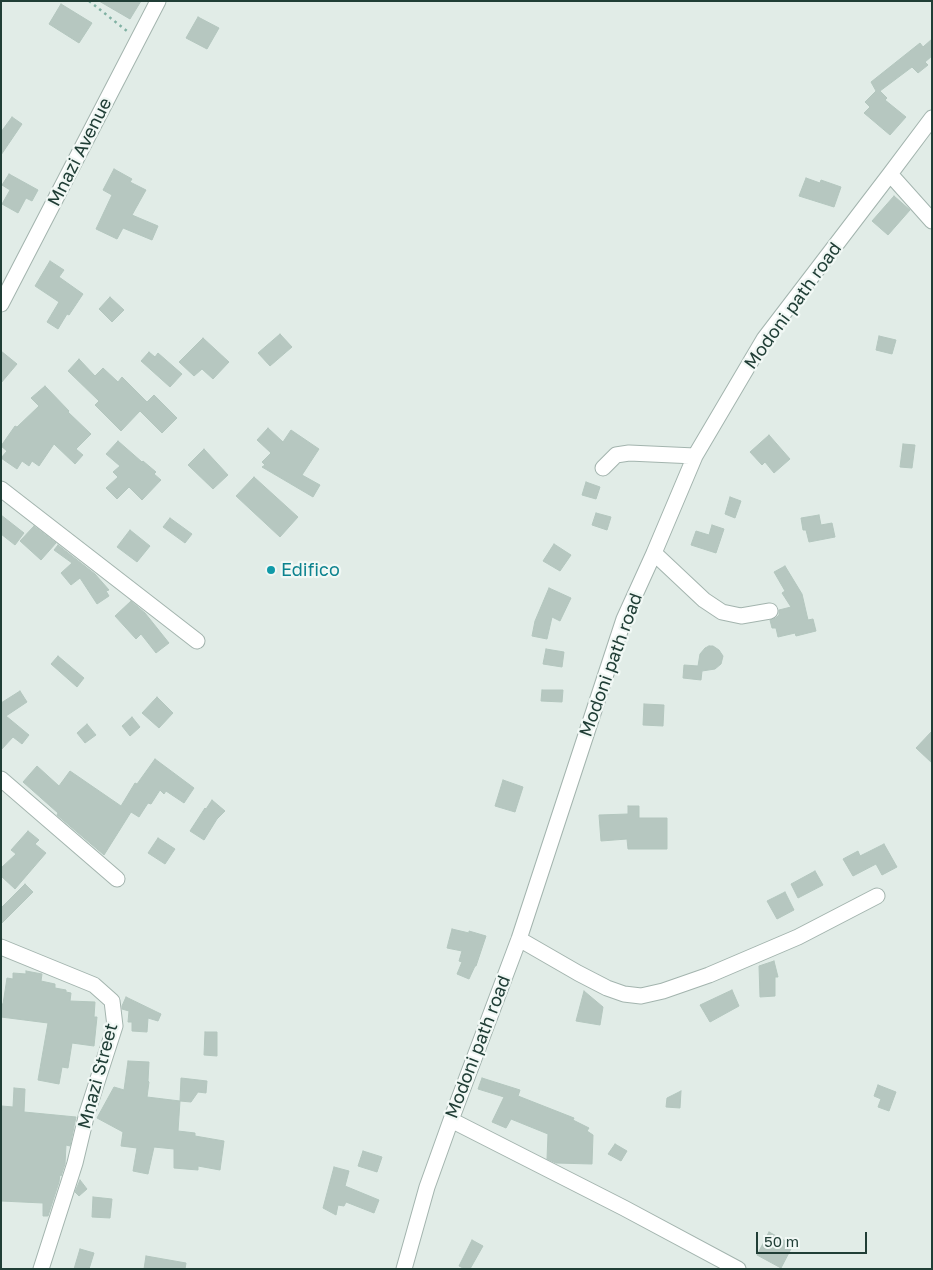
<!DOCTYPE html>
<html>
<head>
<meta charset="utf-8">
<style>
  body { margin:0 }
  #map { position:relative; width:933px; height:1270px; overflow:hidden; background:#e1ece7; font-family:"Golos Text",sans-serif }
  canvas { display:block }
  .frame { position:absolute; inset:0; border:2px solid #203e36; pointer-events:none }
  .scale { position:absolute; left:756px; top:1232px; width:111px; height:22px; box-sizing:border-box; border:2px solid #203e36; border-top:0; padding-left:6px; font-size:15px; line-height:18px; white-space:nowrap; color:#203e36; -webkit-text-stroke:4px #f1f8f5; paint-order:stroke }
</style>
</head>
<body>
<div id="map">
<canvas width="933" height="1270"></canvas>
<div class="frame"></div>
<div class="scale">50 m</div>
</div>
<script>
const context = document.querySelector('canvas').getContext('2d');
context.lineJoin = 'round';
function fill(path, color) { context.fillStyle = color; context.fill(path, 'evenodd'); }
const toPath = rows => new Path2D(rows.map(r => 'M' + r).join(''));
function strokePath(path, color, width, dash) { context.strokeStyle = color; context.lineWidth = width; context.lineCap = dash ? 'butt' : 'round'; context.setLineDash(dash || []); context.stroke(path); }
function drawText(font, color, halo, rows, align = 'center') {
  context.font = font + ' "Golos Text",sans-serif'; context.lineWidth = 4.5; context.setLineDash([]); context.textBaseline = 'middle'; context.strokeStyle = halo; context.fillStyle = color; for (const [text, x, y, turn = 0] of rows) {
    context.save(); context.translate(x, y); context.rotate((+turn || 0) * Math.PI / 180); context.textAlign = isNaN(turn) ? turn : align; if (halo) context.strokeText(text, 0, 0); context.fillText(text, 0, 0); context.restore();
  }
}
const building = toPath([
  [99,1,141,1,130,19,99,1],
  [61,4,92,23,79,43,49,24,61,4],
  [198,17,219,28,207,49,186,38,198,17],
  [932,39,932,56,925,62,928,65,918,73,912,67,880,91,887,98,885,100,906,117,890,135,864,113,870,107,865,102,876,91,871,82,920,43,923,47,932,39],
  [12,117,22,124,1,155,1,132,12,117],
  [114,169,132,179,130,182,146,190,132,215,158,226,152,240,123,228,117,239,96,229,112,195,103,190,114,169],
  [9,174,38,190,32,201,26,198,18,213,2,204,10,190,2,185,9,174],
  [806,178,820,183,821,180,841,187,834,207,799,196,806,178],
  [894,196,910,210,888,235,872,221,894,196],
  [50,261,64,270,59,277,83,294,69,315,67,314,58,329,47,322,59,302,35,286,50,261],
  [110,297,124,310,112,322,99,309,110,297],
  [280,334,292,347,270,366,258,353,280,334],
  [879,336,896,340,892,354,876,350,879,336],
  [203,338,229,362,213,379,202,369,194,376,179,362,203,338],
  [1,351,17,364,1,383,1,351],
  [149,352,155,357,158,353,182,374,170,387,141,361,149,352],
  [79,359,95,376,103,368,118,382,122,377,147,402,154,395,177,418,162,433,140,411,121,431,95,405,99,401,68,371,79,359],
  [45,386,69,411,68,412,91,434,76,449,83,455,75,464,54,444,39,466,32,461,29,466,22,461,17,469,1,458,7,451,1,446,15,426,17,427,39,406,31,398,45,386],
  [268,428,283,442,291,430,319,449,302,475,320,485,313,497,262,467,265,465,262,462,271,453,257,440,268,428],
  [769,435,790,459,774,473,765,462,762,465,750,452,769,435],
  [118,441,142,462,143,461,156,472,154,474,161,480,142,500,129,487,117,499,106,488,118,477,113,472,120,466,106,454,118,441],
  [903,444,915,445,912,468,900,467,903,444],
  [204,449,228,475,213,489,188,465,204,449],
  [254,477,298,517,280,537,236,496,254,477],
  [586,482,600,487,596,499,582,495,586,482],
  [730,497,741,501,735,518,725,514,730,497],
  [596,513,611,517,607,530,592,525,596,513],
  [1,515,24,533,15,545,1,534,1,515],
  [819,515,821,525,832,523,835,537,809,542,806,530,803,530,801,518,819,515],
  [170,518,192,534,185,543,163,527,170,518],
  [712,525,724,529,716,553,691,545,696,531,709,535,712,525],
  [34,526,56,543,41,560,20,541,34,526],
  [130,530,150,546,137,562,117,547,130,530],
  [554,544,571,555,560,571,543,561,554,544],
  [58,545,95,574,109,590,106,591,109,596,97,604,80,578,71,585,61,573,72,563,54,550,58,545],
  [785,566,802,594,808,620,813,619,816,631,796,636,795,633,778,637,776,628,772,628,770,620,776,618,779,615,779,610,791,607,782,593,785,591,774,572,785,566],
  [549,588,571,598,560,621,552,617,547,639,532,636,535,621,549,588],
  [131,601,145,613,169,643,156,653,141,634,136,639,115,616,131,601],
  [709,646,713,646,719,650,723,656,721,664,715,669,702,671,701,680,683,678,684,665,698,666,700,654,705,648,709,646],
  [546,649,564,652,562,667,543,664,546,649],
  [58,656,84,678,77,687,51,664,58,656],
  [542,690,563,690,562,702,541,701,542,690],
  [20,691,27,702,6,716,29,735,22,744,13,737,1,750,1,703,20,691],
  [157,697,173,713,159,728,142,713,157,697],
  [644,704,664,705,663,726,643,725,644,704],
  [132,717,140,727,130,736,122,726,132,717],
  [87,724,96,735,85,743,77,733,87,724],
  [932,731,932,763,916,748,932,731],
  [155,759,194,788,184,803,166,791,164,794,160,790,151,804,148,803,139,817,131,812,104,855,57,815,58,813,23,782,37,766,59,786,70,771,121,806,135,783,137,784,155,759],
  [503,780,523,787,515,812,495,806,503,780],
  [212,800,225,811,217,819,204,840,190,831,205,808,206,809,212,800],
  [628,806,639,806,639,818,667,818,667,849,628,849,627,839,601,841,599,815,628,814,628,806],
  [28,831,39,840,35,844,46,853,15,889,1,876,1,868,16,854,11,850,28,831],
  [158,838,175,849,165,864,148,853,158,838],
  [884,844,897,867,882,875,876,864,853,876,843,859,858,851,860,856,884,844],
  [815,871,823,885,798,898,791,884,815,871],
  [25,884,33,892,1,924,1,908,25,884],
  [785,892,794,910,777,919,767,901,785,892],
  [452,929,469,933,469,931,486,936,476,966,475,966,469,979,457,974,462,962,459,961,462,951,447,948,452,929],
  [774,961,778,977,775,977,775,996,760,997,759,966,774,961],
  [26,971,42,974,41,981,55,984,55,988,66,990,66,992,71,993,70,1001,95,1002,94,1017,97,1017,94,1046,72,1043,68,1068,62,1067,59,1084,38,1080,48,1023,1,1017,1,1004,3,1004,7,978,13,979,13,973,26,974,26,971],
  [732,990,739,1006,710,1022,700,1005,732,990],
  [584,991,603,1007,600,1025,576,1021,584,991],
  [126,997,161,1014,158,1021,148,1018,147,1032,132,1031,132,1022,128,1022,129,1011,122,1009,122,1006,126,997],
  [205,1032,217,1032,217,1056,204,1055,205,1032],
  [128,1061,149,1062,148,1081,149,1082,147,1097,180,1101,181,1078,207,1081,206,1093,198,1092,191,1102,180,1101,178,1131,195,1133,195,1136,224,1141,220,1170,198,1166,198,1170,174,1168,174,1149,154,1147,148,1174,133,1171,137,1148,121,1146,123,1132,97,1118,114,1087,124,1090,128,1061],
  [482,1078,520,1090,518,1096,574,1118,573,1120,589,1128,587,1131,593,1135,592,1164,556,1163,547,1159,548,1134,511,1119,506,1128,492,1122,504,1097,478,1089,482,1078],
  [878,1085,896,1092,889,1111,878,1107,881,1099,874,1096,878,1085],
  [14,1088,25,1089,24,1112,76,1117,70,1146,66,1145,65,1164,61,1176,60,1174,59,1182,48,1216,43,1216,43,1203,1,1201,1,1116,2,1106,13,1107,14,1088],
  [681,1091,680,1108,666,1107,667,1098,681,1091],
  [615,1144,627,1151,621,1161,608,1154,615,1144],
  [363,1151,382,1157,377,1172,358,1166,363,1151],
  [334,1167,349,1171,345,1186,379,1200,374,1213,346,1202,344,1206,338,1205,336,1215,323,1208,334,1167],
  [80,1180,87,1189,79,1196,75,1192,80,1180],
  [93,1197,112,1199,110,1218,92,1217,93,1197],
  [769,1232,793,1245,781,1268,757,1255,769,1232],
  [472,1240,483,1246,470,1269,465,1269,459,1266,472,1240],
  [80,1249,94,1253,89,1269,74,1269,80,1249],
  [146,1256,186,1263,185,1269,144,1269,146,1256]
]);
const path = toPath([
  [89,1,127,31]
]);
const minor = toPath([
  [890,174,932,221],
  [1,304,158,1],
  [603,468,616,455,629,453,695,456],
  [1,489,197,641],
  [654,553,704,600,722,612,741,616,770,611],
  [1,779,117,879],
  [519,939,578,973,607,988,624,994,641,996,663,991,709,975,798,937,877,896],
  [1,947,94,985,112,1001,115,1026,87,1113,75,1163,41,1269],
  [451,1120,624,1208,738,1269],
  [404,1269,427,1187,451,1120,519,939,624,619,654,553,695,456,764,339,890,174,932,118]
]);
const markers = [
  [271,570,5,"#0f9aa8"]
];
const streetNames = [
  ["Mnazi Avenue",80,152,-63],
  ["Modoni path road",793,306,-54],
  ["Modoni path road",611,665,-70],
  ["Modoni path road",478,1047,-69],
  ["Mnazi Street",98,1076,-75]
];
const cultureNames = [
  ["Edifico",281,570]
];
fill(building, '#b6c7c0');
strokePath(building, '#b3c6be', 1);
strokePath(minor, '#a3b4ae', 17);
strokePath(path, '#80b1a3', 2.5, [2.5, 4]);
strokePath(minor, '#fff', 15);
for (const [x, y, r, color] of markers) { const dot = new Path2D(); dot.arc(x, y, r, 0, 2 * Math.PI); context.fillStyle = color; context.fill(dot); strokePath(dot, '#f1f8f5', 2); }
drawText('18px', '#203e36', '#f1f8f5', streetNames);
drawText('18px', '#0d838f', '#f1f8f5', cultureNames, 'left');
</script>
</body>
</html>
